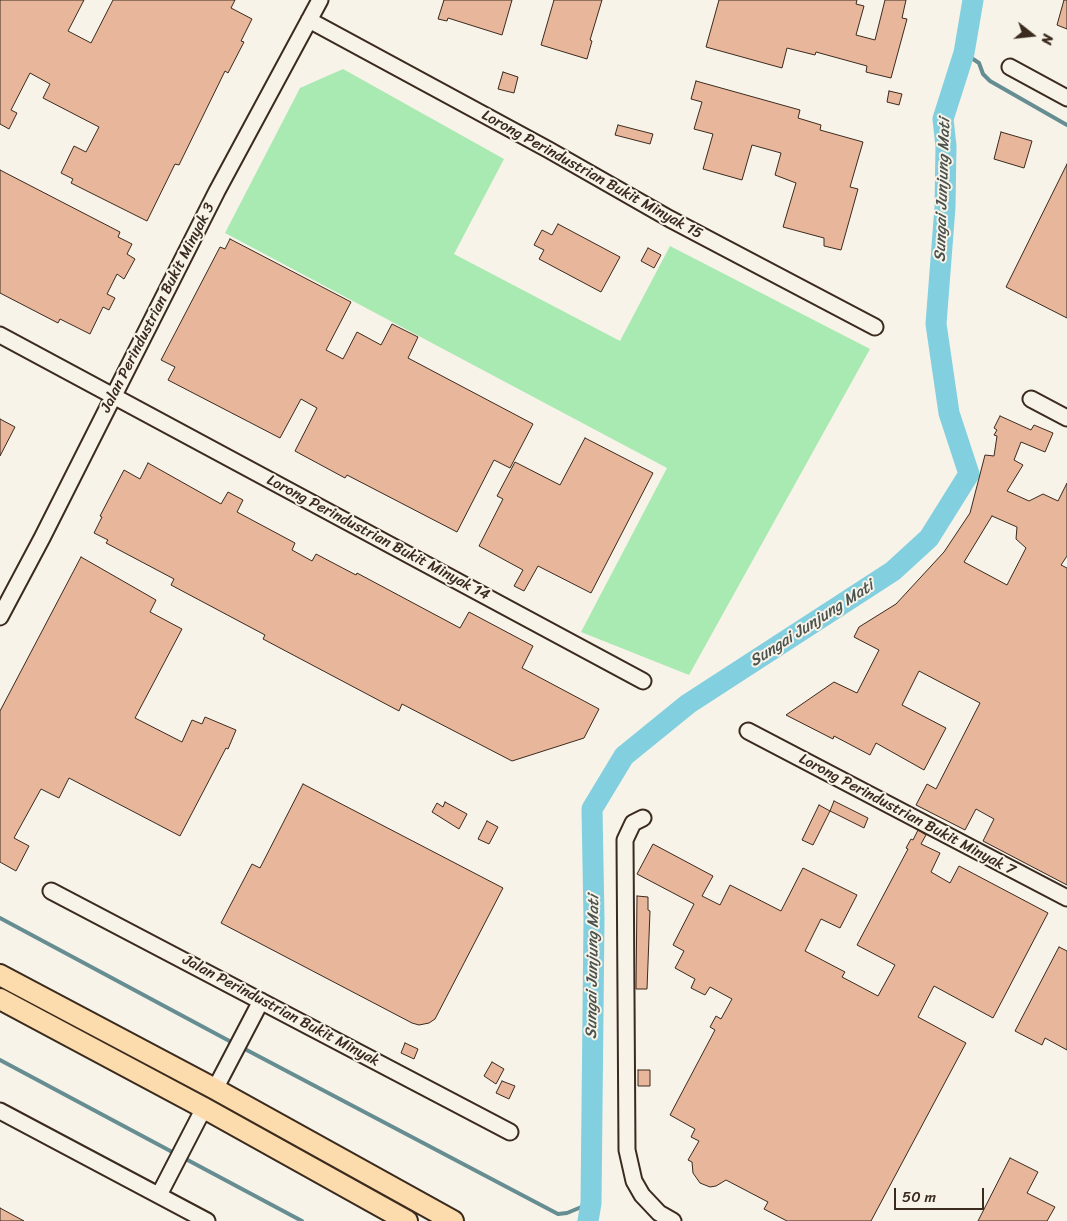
<!DOCTYPE html>
<html>
<head>
<meta charset="utf-8">
<style>
  body { margin:0 }
  #map { position:relative; width:1067px; height:1221px; overflow:hidden; background:#f7f3e8; font-family:Sriracha,sans-serif }
  canvas { display:block }
  .north { position:absolute; left:1007px; top:10px; width:50px; height:50px; -webkit-text-stroke:4px #f7f3e8; paint-order:stroke; rotate:106deg; font-size:14px; font-weight:700; line-height:20px; text-align:center; color:#3b2a1e }
  .north::after { content:''; display:block; margin:auto; width:18px; height:22px; background:#3b2a1e; clip-path:polygon(50% 0,100% 100%,50% 72%,0 100%) }
  .scale { position:absolute; left:894px; top:1188px; width:90px; height:22px; box-sizing:border-box; border:2px solid #3b2a1e; border-top:0; padding-left:6px; font-size:15px; line-height:18px; white-space:nowrap; color:#3b2a1e; -webkit-text-stroke:4px #f7f3e8; paint-order:stroke }
</style>
</head>
<body>
<div id="map">
<canvas width="1067" height="1221"></canvas>
<div class="north">N</div>
<div class="scale">50 m</div>
</div>
<script>
const context = document.querySelector('canvas').getContext('2d');
context.lineJoin = 'round';
function fill(path, color) { context.fillStyle = color; context.fill(path, 'evenodd'); }
const toPath = rows => new Path2D(rows.map(r => 'M' + r).join(''));
function strokePath(path, color, width, dash) { context.strokeStyle = color; context.lineWidth = width; context.lineCap = dash ? 'butt' : 'round'; context.setLineDash(dash || []); context.stroke(path); }
function drawText(font, color, halo, rows, align = 'center') {
  context.font = font + ' Sriracha,sans-serif'; context.lineWidth = 4; context.setLineDash([]); context.textBaseline = 'middle'; context.strokeStyle = halo; context.fillStyle = color; for (const [text, x, y, turn = 0] of rows) {
    context.save(); context.translate(x, y); context.rotate((+turn || 0) * Math.PI / 180); context.textAlign = isNaN(turn) ? turn : align; if (halo) context.strokeText(text, 0, 0); context.fillText(text, 0, 0); context.restore();
  }
}
const green = toPath([
  [343,69,504,159,454,254,620,341,670,246,870,349,689,675,581,632,667,468,225,233,300,88]
]);
const stream = toPath([
  [964,53,979,63,983,74,990,81,1067,125],
  [0,918,235,1044],
  [241,1047,558,1214,567,1213,591,1203],
  [0,1060,176,1154],
  [182,1157,302,1221]
]);
const river = toPath([
  [588,1221,591,1203,594,919,592,809,624,756,688,704,893,571,929,538,969,474,949,413,936,324,945,207,946,146,943,119,964,53,973,0]
]);
const building = toPath([
  [0,0,84,0,68,31,91,43,113,0,235,0,231,8,252,19,241,41,244,42,228,73,225,71,179,165,175,164,147,221,71,183,73,179,61,173,74,146,86,152,99,127,43,98,50,84,30,73,11,110,17,113,9,129,0,124,0,0],
  [444,0,512,0,502,35,448,18,447,21,438,19,444,0],
  [554,0,602,0,590,40,592,41,587,59,541,45,554,0],
  [719,0,857,0,856,4,864,6,856,35,875,40,885,0,906,0,902,18,907,19,891,78,866,72,867,66,816,52,815,55,787,48,782,68,706,47,719,0],
  [1064,0,1067,0,1067,29,1057,25,1064,0],
  [503,72,518,77,514,93,498,89,503,72],
  [696,81,800,110,798,118,821,125,820,130,863,142,850,187,858,189,841,250,824,246,824,238,783,227,796,183,775,175,781,153,752,145,742,180,703,169,713,134,694,129,702,102,691,99,696,81],
  [889,91,902,94,899,105,887,102,889,91],
  [618,125,653,134,650,144,615,135,618,125],
  [1001,132,1032,141,1024,168,994,159,1001,132],
  [1067,164,1067,318,1006,287,1067,164],
  [0,170,120,232,118,237,132,244,127,254,135,259,124,279,117,274,107,294,115,298,109,310,103,307,90,334,60,319,58,323,0,293,0,170],
  [558,224,620,257,601,292,539,259,544,250,534,245,542,230,552,235,558,224],
  [230,239,351,302,326,350,343,359,357,332,381,345,392,324,418,337,408,358,533,424,510,468,494,460,457,532,347,475,345,478,295,451,317,408,301,399,280,438,168,380,175,367,161,360,220,247,225,249,230,239],
  [648,248,661,255,654,268,641,261,648,248],
  [1000,416,1031,430,1034,425,1053,433,1045,452,1021,442,1014,460,1023,465,1007,491,1029,501,1043,494,1058,501,1067,483,1067,556,1061,565,1067,568,1067,885,983,841,994,819,976,809,965,830,916,805,927,784,936,789,980,703,919,671,902,705,946,728,924,770,876,743,870,755,834,736,833,739,786,715,834,682,857,693,879,650,854,637,859,627,896,604,944,552,970,513,985,455,994,456,997,436,994,435,997,430,994,428,1000,416],
  [992,516,1017,527,1016,539,1026,548,1007,585,964,562,992,516],
  [0,419,15,427,0,456,0,419],
  [585,438,653,473,591,593,538,566,524,591,514,586,523,570,479,546,503,499,497,496,515,462,560,485,585,438],
  [148,463,221,504,228,492,243,500,237,512,295,543,292,550,312,561,316,554,356,575,357,573,460,628,469,612,533,646,522,668,599,709,584,738,512,761,402,704,399,711,263,639,265,635,171,585,174,579,106,543,108,540,94,533,102,517,100,516,124,470,140,479,148,463],
  [81,557,156,600,150,612,182,629,135,718,182,742,192,720,202,724,205,717,236,730,228,749,226,748,180,836,69,778,59,798,41,789,14,838,29,846,16,871,0,862,0,711,81,557],
  [303,784,503,888,435,1019,429,1023,419,1025,412,1023,221,923,252,864,260,868,303,784],
  [834,801,868,818,864,828,830,811,834,801],
  [445,802,467,814,459,829,432,812,437,803,443,807,445,802],
  [819,805,830,811,813,845,802,840,819,805],
  [487,821,498,827,489,844,478,839,487,821],
  [918,830,926,835,921,844,940,853,931,872,950,883,959,866,1048,913,993,1018,934,986,918,1017,966,1043,871,1221,787,1221,764,1209,768,1202,726,1180,716,1186,710,1187,700,1183,693,1173,692,1162,688,1160,699,1141,691,1137,695,1129,670,1115,715,1030,710,1027,716,1016,721,1019,732,999,710,987,705,995,691,988,695,979,675,968,684,951,673,945,694,904,637,874,653,844,713,876,702,896,720,905,730,885,781,911,803,868,857,895,840,928,821,919,805,951,845,972,842,977,878,996,895,965,857,945,908,849,906,848,911,839,913,840,918,830],
  [637,896,648,897,648,910,650,911,647,989,636,989,637,896],
  [1059,947,1067,951,1067,1050,1045,1038,1042,1045,1015,1031,1059,947],
  [405,1043,418,1049,414,1059,401,1053,405,1043],
  [492,1062,504,1069,496,1084,484,1076,492,1062],
  [638,1070,650,1070,650,1086,638,1086,638,1070],
  [502,1081,515,1086,509,1099,496,1093,502,1081],
  [1010,1158,1038,1172,1027,1193,1055,1207,1047,1221,978,1221,1010,1158],
  [0,1208,24,1221,0,1221,0,1208]
]);
const minor = toPath([
  [309,20,549,150,670,219,875,327],
  [1010,67,1067,98],
  [0,335,643,681],
  [1031,399,1067,418],
  [0,617,42,538,217,191,320,0],
  [748,731,1067,898],
  [643,818,633,823,625,840,627,1150,634,1181,642,1195,659,1213,673,1221],
  [51,891,510,1132],
  [215,1089,261,1001],
  [0,1111,207,1221],
  [159,1195,204,1108]
]);
const major = toPath([
  [0,975,215,1089,453,1221],
  [0,999,204,1108,407,1221]
]);
const streetNames = [
  ["Lorong Perindustrian Bukit Minyak 15",592,175,29],
  ["Jalan Perindustrian Bukit Minyak 3",158,308,-63],
  ["Lorong Perindustrian Bukit Minyak 14",378,538,28],
  ["Lorong Perindustrian Bukit Minyak 7",907,815,28],
  ["Jalan Perindustrian Bukit Minyak",281,1011,28]
];
const waterNames = [
  ["Sungai Junjung Mati",943,190,-88],
  ["Sungai Junjung Mati",812,624,-33],
  ["Sungai Junjung Mati",593,967,-89]
];
fill(green, '#a9e9b2');
strokePath(stream, '#658d92', 4);
strokePath(river, '#81cfdf', 21);
fill(building, '#e8b69a');
strokePath(building, '#3b2a1e', 1);
strokePath(minor, '#3b2a1e', 19);
strokePath(major, '#3b2a1e', 24);
strokePath(minor, '#f7f3e8', 15);
strokePath(major, '#fcdcac', 20);
drawText('15px', '#3b2a1e', '#f7f3e8', streetNames);
drawText('italic 16px', '#4c534e', '#f7f3e8', waterNames);
</script>
</body>
</html>
